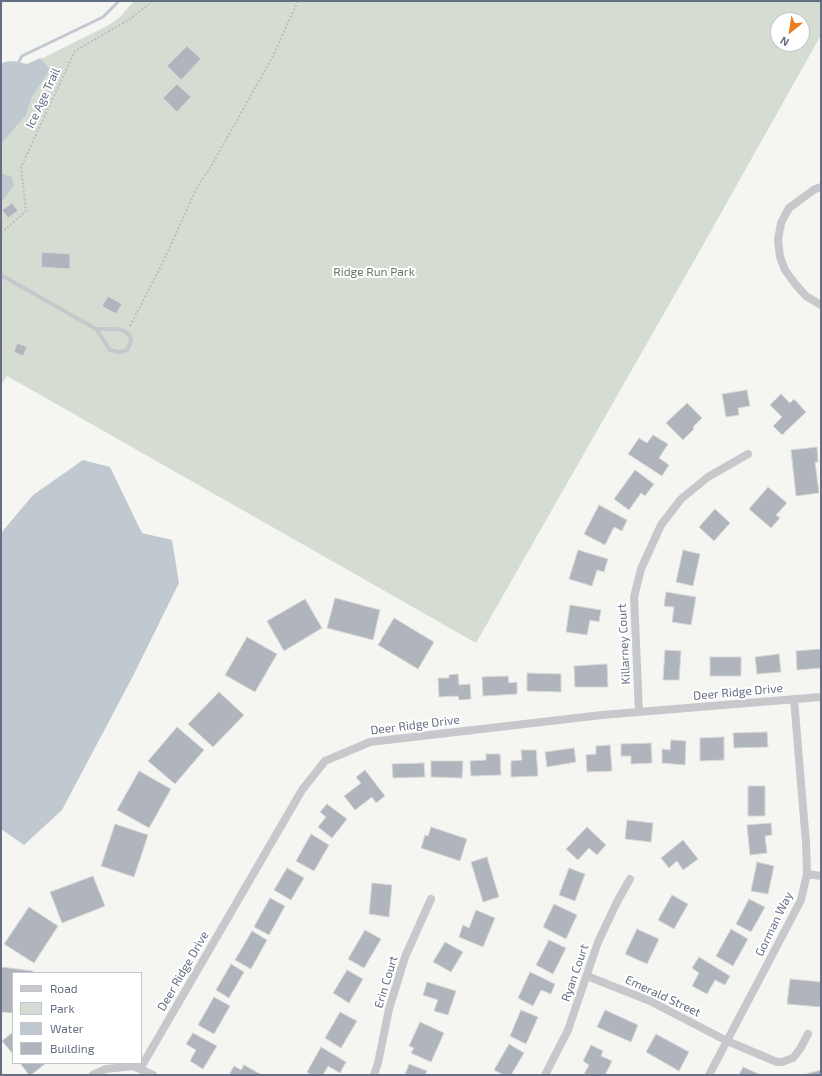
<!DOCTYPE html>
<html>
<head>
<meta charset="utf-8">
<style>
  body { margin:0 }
  #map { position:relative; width:822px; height:1076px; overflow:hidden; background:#f5f6f2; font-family:"Exo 2",sans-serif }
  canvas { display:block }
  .frame { position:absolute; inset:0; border:2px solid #646e84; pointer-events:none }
  .legend { position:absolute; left:12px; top:972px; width:130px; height:92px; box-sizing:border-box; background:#fff; border:1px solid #c1c5ce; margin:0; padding:5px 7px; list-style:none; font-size:12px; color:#646e84 }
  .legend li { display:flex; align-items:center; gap:8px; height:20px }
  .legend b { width:20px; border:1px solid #c1c5ce }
  .north { position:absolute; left:770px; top:12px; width:40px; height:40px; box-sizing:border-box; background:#fff; border:1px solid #c1c5ce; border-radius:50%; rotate:210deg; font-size:11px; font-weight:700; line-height:16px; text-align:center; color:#646e84 }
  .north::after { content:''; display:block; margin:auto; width:14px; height:18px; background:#e97d1f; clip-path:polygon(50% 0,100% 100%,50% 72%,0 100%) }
</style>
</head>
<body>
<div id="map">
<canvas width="822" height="1076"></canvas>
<div class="frame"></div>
<ul class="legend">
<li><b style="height:5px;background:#c6c8cc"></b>Road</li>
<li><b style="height:11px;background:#d5ddd3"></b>Park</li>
<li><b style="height:11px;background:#c1c9d0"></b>Water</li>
<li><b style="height:11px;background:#b0b4bc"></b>Building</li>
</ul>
<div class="north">N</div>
</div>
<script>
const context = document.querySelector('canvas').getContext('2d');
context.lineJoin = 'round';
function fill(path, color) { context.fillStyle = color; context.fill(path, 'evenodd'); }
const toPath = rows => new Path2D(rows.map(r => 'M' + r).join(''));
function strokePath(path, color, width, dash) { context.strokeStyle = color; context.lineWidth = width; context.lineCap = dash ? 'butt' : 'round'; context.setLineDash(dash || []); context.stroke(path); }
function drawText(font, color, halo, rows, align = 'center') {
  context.font = font + ' "Exo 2",sans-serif'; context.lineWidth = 4; context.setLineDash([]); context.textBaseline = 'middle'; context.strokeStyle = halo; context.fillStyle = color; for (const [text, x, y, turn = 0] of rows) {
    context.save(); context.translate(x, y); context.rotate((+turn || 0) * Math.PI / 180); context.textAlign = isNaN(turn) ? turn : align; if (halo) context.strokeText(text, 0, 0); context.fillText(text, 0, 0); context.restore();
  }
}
const green = toPath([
  [134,1,821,1,821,35,702,247,476,643,7,376,1,385,1,84,5,77,105,27,119,18],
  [778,20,802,20,802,44,778,44]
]);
const water = toPath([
  [40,58,50,69,31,99,26,115,1,144,1,65,4,62,14,61,27,64],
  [1,173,12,177,14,186,1,202],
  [83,460,110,467,142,533,172,540,179,583,133,676,62,810,24,845,1,829,1,533,33,495]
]);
const stream = toPath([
  [17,65,22,56,103,17,119,1]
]);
const building = toPath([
  [187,46,201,59,181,80,167,66,187,46],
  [177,84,191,97,177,112,163,98,177,84],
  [12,203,18,211,8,218,2,210,12,203],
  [42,252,70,254,70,269,41,267,42,252],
  [108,296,122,304,116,314,102,306,108,296],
  [17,343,27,347,23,356,14,352,17,343],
  [747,390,750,406,738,408,739,415,726,417,722,394,747,390],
  [781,394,790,403,794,399,806,412,782,435,773,426,782,417,770,405,781,394],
  [687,403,702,418,693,427,694,429,683,440,666,423,687,403],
  [653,435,668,444,659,458,669,465,662,476,628,454,639,438,647,443,653,435],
  [817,447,818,462,815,462,819,493,796,496,791,450,817,447],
  [635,470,654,484,645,496,641,493,629,510,614,499,635,470],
  [768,487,787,503,776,515,780,518,771,528,749,509,768,487],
  [599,505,627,520,622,531,614,527,605,545,584,534,599,505],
  [715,509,730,523,714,541,699,527,715,509],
  [578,550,608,559,604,572,597,570,592,586,569,579,578,550],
  [683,550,700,554,693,586,676,582,683,550],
  [666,592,696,597,691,625,672,622,674,607,664,606,666,592],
  [335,598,380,610,373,640,327,628,335,598],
  [305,599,322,628,284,651,267,621,305,599],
  [570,605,601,610,599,622,590,620,587,635,566,632,570,605],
  [394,618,434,642,418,669,378,645,394,618],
  [247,637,277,654,255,692,225,675,247,637],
  [821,649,821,668,797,670,796,651,821,649],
  [665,650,681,651,679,680,663,680,665,650],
  [779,654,781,672,757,674,755,657,779,654],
  [710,657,741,657,741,676,710,676,710,657],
  [607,664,608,687,575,687,574,666,607,664],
  [527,673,561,674,561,692,527,691,527,673],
  [458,674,459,685,470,684,471,699,459,700,458,696,439,697,438,678,449,678,449,675,458,674],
  [508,676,509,683,517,682,517,694,483,696,482,677,508,676],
  [219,692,244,715,213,747,188,724,219,692],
  [177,727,204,750,175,784,148,761,177,727],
  [767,732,768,747,734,748,733,733,767,732],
  [724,737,724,760,700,761,700,738,724,737],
  [671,740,686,741,685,765,662,763,662,749,670,750,671,740],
  [651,743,652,763,631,764,631,756,621,756,621,744,651,743],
  [610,745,612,771,587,772,586,755,596,754,596,746,610,745],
  [574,748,576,762,547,767,545,752,574,748],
  [521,750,536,750,538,776,511,777,511,761,522,760,521,750],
  [486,754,500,754,501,775,471,776,470,761,486,760,486,754],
  [431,761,463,761,462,778,431,777,431,761],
  [424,763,425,777,393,778,392,764,424,763],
  [365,770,385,796,376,803,372,797,355,810,344,796,361,783,356,777,365,770],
  [139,771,171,789,149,828,117,810,139,771],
  [748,786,765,786,765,816,748,816,748,786],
  [327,804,347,819,332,838,318,827,326,817,320,812,327,804],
  [627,820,653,823,651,842,625,839,627,820],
  [771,823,772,835,765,836,767,853,750,855,747,825,771,823],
  [115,824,148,835,134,877,101,866,115,824],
  [431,827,467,839,460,861,421,848,425,835,428,836,431,827],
  [587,827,606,845,597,855,589,848,578,860,566,849,587,827],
  [311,834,329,845,314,871,296,861,311,834],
  [683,840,698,859,683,870,677,861,669,868,661,858,683,840],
  [487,857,499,897,483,902,471,862,487,857],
  [757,862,774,866,768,894,751,891,757,862],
  [287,868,304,878,291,900,274,890,287,868],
  [569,868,585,874,575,901,559,895,569,868],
  [93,876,105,906,62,923,50,892,93,876],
  [372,883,392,885,389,917,369,914,372,883],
  [672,895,688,904,674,929,658,920,672,895],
  [270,898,285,906,269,935,254,927,270,898],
  [749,899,765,907,751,932,736,924,749,899],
  [554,904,577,915,566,939,543,927,554,904],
  [29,907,58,926,34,963,4,944,29,907],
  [476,910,495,918,483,947,459,937,463,925,469,928,476,910],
  [637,929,659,939,647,964,625,954,637,929],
  [731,929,748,939,733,966,716,956,731,929],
  [365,930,381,939,364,968,348,959,365,930],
  [252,931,267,940,251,969,235,960,252,931],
  [549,940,566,948,553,974,536,965,549,940],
  [445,942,463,952,451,972,433,962,445,942],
  [699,957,730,976,725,985,715,980,707,994,692,986,699,973,692,968,699,957],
  [231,964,244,972,229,998,216,990,231,964],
  [1,967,33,971,33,973,13,973,13,1013,1,1012,1,967],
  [347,970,363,979,349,1003,333,993,347,970],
  [530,972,555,984,551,994,541,990,533,1006,518,998,530,972],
  [790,979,821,982,821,1007,787,1004,790,979],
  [427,982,456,991,448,1015,434,1011,438,1000,423,995,427,982],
  [214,997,230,1006,214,1034,198,1025,214,997],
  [521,1010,538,1017,526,1044,510,1036,521,1010],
  [605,1010,638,1025,631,1042,597,1027,605,1010],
  [340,1012,357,1021,341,1048,325,1038,340,1012],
  [420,1022,444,1033,431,1062,411,1053,414,1048,409,1046,420,1022],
  [13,1032,13,1054,2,1041,13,1032],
  [193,1033,217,1046,203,1069,190,1061,196,1050,186,1044,193,1033],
  [656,1034,689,1052,679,1071,646,1052,656,1034],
  [509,1044,524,1053,511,1075,504,1075,494,1070,509,1044],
  [591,1045,603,1051,601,1056,612,1061,605,1075,584,1074,589,1065,583,1061,591,1045],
  [321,1047,346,1062,340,1073,328,1066,323,1075,311,1075,307,1072,321,1047],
  [20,1063,46,1063,31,1075,29,1075,20,1063],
  [409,1064,427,1071,425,1075,405,1075,409,1064],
  [244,1065,262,1075,229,1075,234,1066,241,1070,244,1065],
  [743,1067,761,1075,739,1075,743,1067],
  [821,1070,821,1075,802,1075,821,1070]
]);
const path = toPath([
  [1,233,26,211,21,167,75,51,130,19,153,1],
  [130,326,162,264,194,194,200,182,209,170,272,58,298,1]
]);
const lane = toPath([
  [1,275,96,329,110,350,119,352,127,350,131,342,130,336,126,332,118,329,96,329]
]);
const street = toPath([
  [821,187,815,189,789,208,781,223,778,240,780,257,785,270,796,285,806,296,821,305],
  [639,712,634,597,641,569,661,525,681,499,708,477,748,454],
  [807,874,821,876],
  [587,976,650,1001,727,1041,777,1062,782,1062,793,1058,800,1049,808,1034],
  [140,1069,302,790,325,761,370,742,602,715,821,697],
  [93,1075,106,1069,133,1066,153,1075],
  [374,1075,378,1063,389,1009,405,957,431,899],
  [545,1075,568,1030,598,942,617,902,630,879],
  [709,1075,789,923,801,900,807,874,806,843,794,699]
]);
const streetNames = [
  ["Ice Age Trail",43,98,-65],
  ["Killarney Court",624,644,-93],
  ["Deer Ridge Drive",738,692,-5],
  ["Deer Ridge Drive",415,725,-7],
  ["Gorman Way",774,924,-64],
  ["Deer Ridge Drive",183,971,-60],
  ["Ryan Court",575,973,-71],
  ["Erin Court",386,982,-73],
  ["Emerald Street",663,996,25]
];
const parkNames = [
  ["Ridge Run Park",374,272]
];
fill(green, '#d5ddd3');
fill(water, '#c1c9d0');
strokePath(stream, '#c1c9d0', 3);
fill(building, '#b0b4bc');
strokePath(building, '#d7d7d5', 1);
strokePath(path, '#bdbec1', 2, [2, 2]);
strokePath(lane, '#c6c8cc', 4);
strokePath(street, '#c6c8cc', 8);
drawText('12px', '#646e84', '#fff', streetNames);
drawText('12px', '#637b63', '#fff', parkNames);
</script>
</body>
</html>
